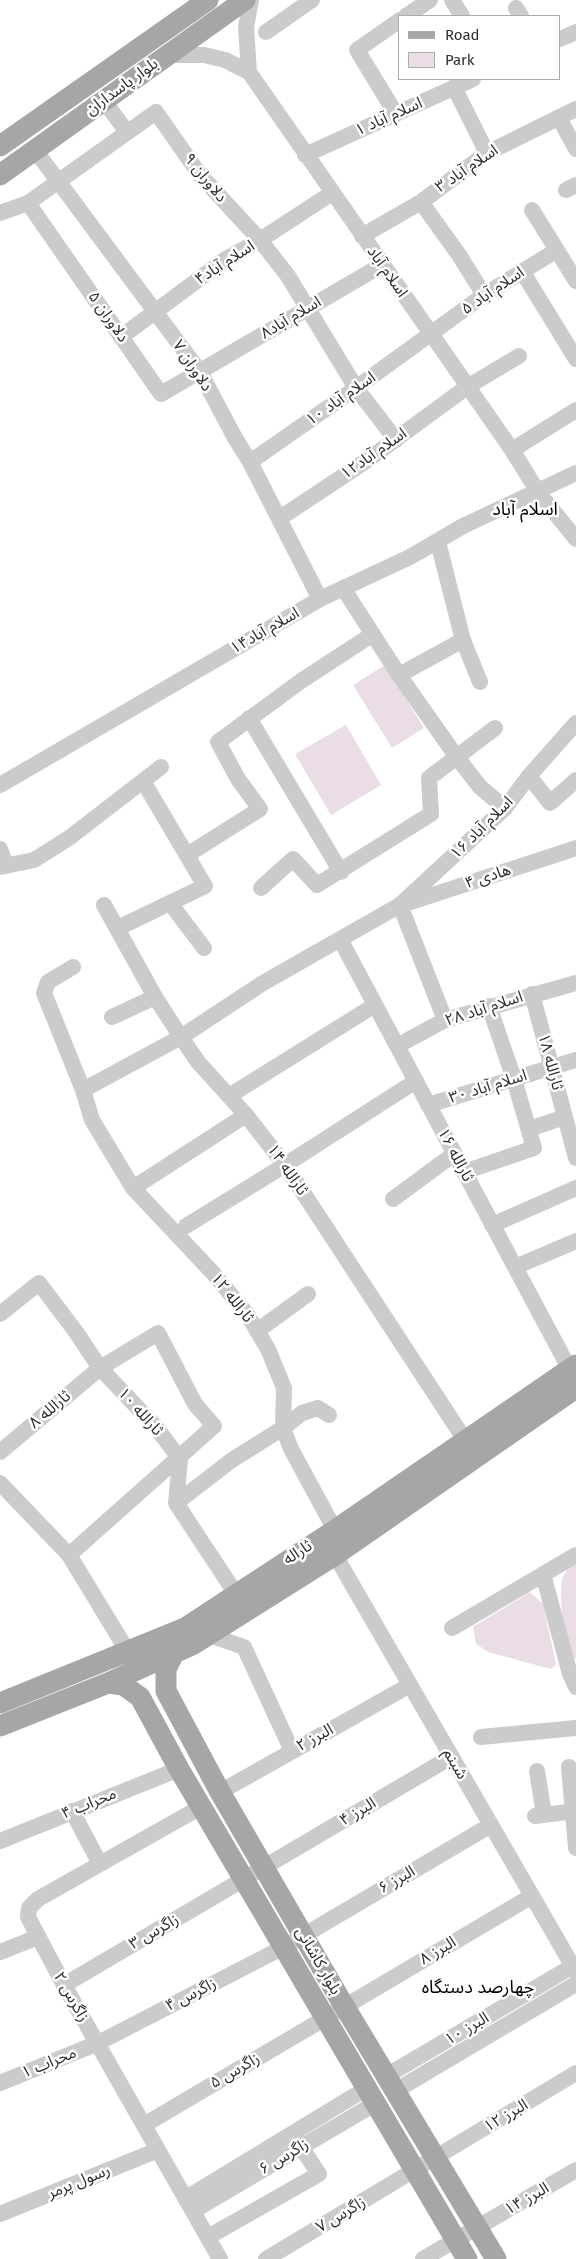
<!DOCTYPE html>
<html>
<head>
<meta charset="utf-8">
<style>
  body { margin:0 }
  #map { position:relative; width:576px; height:2259px; overflow:hidden; background:#fff; font-family:"Fira Sans",sans-serif }
  canvas { display:block }
  .legend { position:absolute; left:398px; top:15px; width:162px; height:65px; box-sizing:border-box; background:#fff; border:1px solid #ababab; margin:0; padding:6px 9px; list-style:none; font-size:15px; color:#2e2e2e }
  .legend li { display:flex; align-items:center; gap:10px; height:25px }
  .legend b { width:25px; border:1px solid #ababab }
</style>
</head>
<body>
<div id="map">
<canvas width="576" height="2259"></canvas>
<ul class="legend">
<li><b style="height:6px;background:#a6a6a6"></b>Road</li>
<li><b style="height:14px;background:#ebdde6"></b>Park</li>
</ul>
</div>
<script>
const context = document.querySelector('canvas').getContext('2d');
context.lineJoin = 'round';
function fill(path, color) { context.fillStyle = color; context.fill(path, 'evenodd'); }
const toPath = rows => new Path2D(rows.map(r => 'M' + r).join(''));
function strokePath(path, color, width, dash) { context.strokeStyle = color; context.lineWidth = width; context.lineCap = dash ? 'butt' : 'round'; context.setLineDash(dash || []); context.stroke(path); }
function drawText(font, color, halo, rows, align = 'center') {
  context.font = font + ' "Fira Sans","Noto Sans Arabic",sans-serif'; context.lineWidth = 5; context.setLineDash([]); context.textBaseline = 'middle'; context.strokeStyle = halo; context.fillStyle = color; for (const [text, x, y, turn = 0] of rows) {
    context.save(); context.translate(x, y); context.rotate((+turn || 0) * Math.PI / 180); context.textAlign = isNaN(turn) ? turn : align; if (halo) context.strokeText(text, 0, 0); context.fillText(text, 0, 0); context.restore();
  }
}
const green = toPath([
  [385,665,424,728,392,748,353,685],
  [346,725,381,785,331,815,295,754],
  [576,1562,576,1659,571,1657,562,1615,561,1594,562,1579,569,1566],
  [530,1592,543,1604,556,1664,551,1669,488,1652,476,1644,473,1627]
]);
const minor = toPath([
  [452,0,462,16],
  [516,8,521,16],
  [406,16,430,0],
  [266,32,312,0],
  [560,39,576,32],
  [168,55,204,55,225,60,249,72,512,450,538,492,576,539],
  [249,72,246,27,251,0],
  [454,87,487,153],
  [104,101,127,132],
  [396,114,357,50,400,20],
  [559,118,576,149],
  [35,150,200,372,235,438,250,462,320,599],
  [305,155,473,79],
  [566,190,576,185],
  [421,202,459,255,484,295],
  [28,203,161,394,382,265],
  [532,210,576,281],
  [0,213,28,203,156,112,200,175,260,240,288,276,356,388,396,440],
  [362,236,421,202,487,153,576,109],
  [522,271,576,359],
  [121,337,226,259,260,240,332,193],
  [512,450,576,410],
  [250,462,356,388,484,295,557,250],
  [280,518,366,461,467,387,519,356],
  [343,588,399,675,456,756,480,787,505,808],
  [463,640,480,682],
  [399,675,463,640,438,542],
  [249,718,341,872],
  [529,776,550,803,576,780],
  [0,785,320,599,410,557,463,526,576,473],
  [0,849,6,866],
  [187,855,260,809,238,779,218,742,301,681,373,634],
  [0,867,34,860,69,838,161,767],
  [261,888,293,859,317,885,431,814,429,778,495,728],
  [170,903,204,948],
  [405,904,576,848],
  [104,905,155,997,181,1037,198,1062,246,1115,285,1165,465,1440],
  [400,905,445,1020],
  [118,928,205,886,143,781],
  [340,939,570,1370],
  [73,967,48,982,44,993,83,1090,92,1120,133,1188,213,1273,247,1314,268,1349,284,1388,283,1428,291,1449,335,1530],
  [532,994,576,1158],
  [112,1017,155,997],
  [397,1046,445,1020,576,983],
  [83,1090,181,1037,263,983,400,905,505,808,529,776,576,723],
  [229,1096,375,1005],
  [428,1105,576,1060],
  [529,1129,565,1117],
  [464,1172,534,1148,514,1079,489,1006],
  [133,1188,246,1115],
  [393,1199,454,1154],
  [492,1225,576,1188],
  [186,1226,285,1165,416,1081],
  [515,1267,576,1241],
  [0,1314,39,1283,76,1332,100,1368,155,1426,180,1459,176,1503,236,1594],
  [257,1331,308,1294],
  [0,1452,100,1368,158,1333,195,1404,214,1426,69,1555],
  [0,1483,69,1555,128,1652],
  [176,1503,232,1460,283,1428,302,1413,318,1408,329,1415],
  [335,1555,576,1972],
  [543,1574,570,1674,576,1687],
  [452,1628,576,1555],
  [209,1635,244,1647,292,1751],
  [481,1737,576,1728],
  [569,1767,576,1848],
  [537,1771,544,1815],
  [220,1792,410,1685],
  [201,1807,38,1899,29,1908,28,1917,64,1985,220,2259],
  [72,1811,100,1864],
  [535,1816,576,1811],
  [0,1841,179,1769],
  [0,1952,38,1937],
  [64,1985,451,1757],
  [386,2076,573,1966],
  [0,2083,98,2043,284,1947,491,1825],
  [395,2091,576,1984],
  [144,2125,532,1896],
  [186,2198,367,2088],
  [193,2211,376,2103],
  [0,2214,158,2150],
  [208,2237,319,2174,295,2138],
  [266,2259,576,2073],
  [423,2259,576,2170]
]);
const major = toPath([
  [0,146,208,0],
  [0,175,245,0],
  [173,1655,166,1669,166,1691,220,1792,340,1999,496,2259],
  [108,1683,123,1685,140,1697,179,1769,467,2259],
  [0,1703,185,1628,335,1530,576,1365],
  [0,1726,108,1683,192,1645,335,1555,576,1388]
]);
const streetNames = [
  ["بلوار پاسداران",122,87,-36],
  ["اسلام آباد ۱",389,117,-24],
  ["اسلام آباد ۳",467,169,-34],
  ["دلاوران ۹",205,178,51],
  ["اسلام آباد۴",225,263,-33],
  ["اسلام آباد",387,272,55],
  ["اسلام آباد ۵",493,291,-34],
  ["دلاوران ۵",108,317,55],
  ["اسلام آباد۸",291,318,-31],
  ["دلاوران ۷",192,366,56],
  ["اسلام آباد ۱۰",341,399,-35],
  ["اسلام آباد۱۲",374,454,-35],
  ["اسلام آباد۱۴",265,631,-30],
  ["اسلام آباد ۱۶",482,828,-45],
  ["هادی ۴",488,877,-18],
  ["اسلام آباد ۲۸",484,1009,-18],
  ["ثارالله ۱۸",550,1062,75],
  ["اسلام آباد ۳۰",488,1087,-17],
  ["ثارالله ۱۶",455,1155,62],
  ["ثارالله ۱۴",287,1170,55],
  ["ثارالله ۱۲",232,1298,52],
  ["ثارالله ۸",50,1410,-40],
  ["ثارالله ۱۰",140,1412,48],
  ["ثاراله",298,1553,-33],
  ["البرز ۲",315,1738,-29],
  ["شبنم",455,1764,60],
  ["محراب ۴",89,1804,-22],
  ["البرز ۴",358,1812,-31],
  ["البرز ۶",397,1880,-30],
  ["زاگرس ۳",154,1932,-30],
  ["البرز ۸",438,1951,-31],
  ["بلوار کاشانی",318,1961,60],
  ["زاگرس ۴",191,1995,-27],
  ["زاگرس ۲",71,1997,60],
  ["البرز ۱۰",467,2029,-31],
  ["محراب ۱",49,2063,-22],
  ["زاگرس ۵",235,2071,-30],
  ["البرز ۱۲",506,2116,-31],
  ["زاگرس ۶",284,2157,-31],
  ["رسول پرمر",79,2182,-22],
  ["البرز ۱۴",527,2199,-30],
  ["زاگرس ۷",341,2215,-31]
];
const neighbourhoodNames = [
  ["اسلام آباد",525,510],
  ["چهارصد دستگاه",478,1988]
];
fill(green, '#ebdde6');
strokePath(minor, '#cbcbcb', 16);
strokePath(major, '#a6a6a6', 21);
drawText('16px', '#2e2e2e', '#fff', streetNames);
drawText('18px', '#000', '#fff', neighbourhoodNames);
</script>
</body>
</html>
